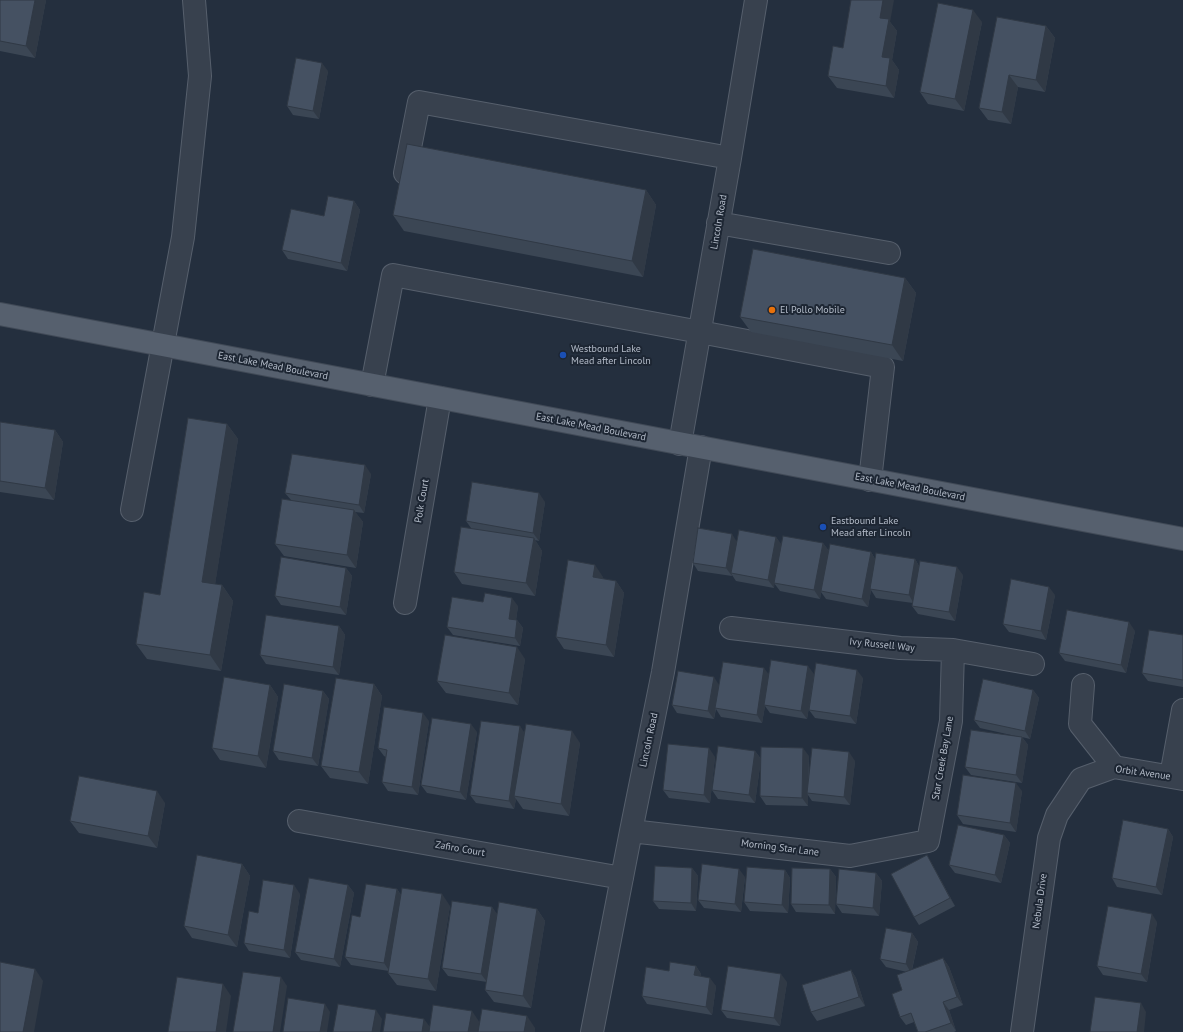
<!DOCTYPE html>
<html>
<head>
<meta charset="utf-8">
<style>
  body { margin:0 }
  canvas { display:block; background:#242f3e }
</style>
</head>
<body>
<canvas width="1183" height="1032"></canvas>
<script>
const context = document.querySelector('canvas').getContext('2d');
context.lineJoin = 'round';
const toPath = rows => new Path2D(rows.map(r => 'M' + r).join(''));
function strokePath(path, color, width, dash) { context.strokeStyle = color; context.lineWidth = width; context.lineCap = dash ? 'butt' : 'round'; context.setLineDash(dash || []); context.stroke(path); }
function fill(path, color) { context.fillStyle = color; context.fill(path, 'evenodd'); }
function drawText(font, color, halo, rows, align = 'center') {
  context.font = font + ' "PT Sans",sans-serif'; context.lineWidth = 4; context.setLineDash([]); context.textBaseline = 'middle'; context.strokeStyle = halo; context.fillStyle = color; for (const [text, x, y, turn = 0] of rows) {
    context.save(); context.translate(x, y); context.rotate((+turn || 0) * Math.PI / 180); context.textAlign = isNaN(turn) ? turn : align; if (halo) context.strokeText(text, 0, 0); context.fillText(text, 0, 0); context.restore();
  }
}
const minor = toPath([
  [405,173,419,102,730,158],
  [718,223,889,253],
  [372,385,393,275,700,332,883,367,870,480],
  [680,444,730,158,756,0],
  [132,510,183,237,200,76,194,0],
  [405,603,440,398],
  [731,628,900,648,953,650,1033,664],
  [1083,685,1080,724,1114,767],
  [1171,776,1183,710],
  [299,821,622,878],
  [631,831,850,856,928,841,951,721,953,650],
  [592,1032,631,831,663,672,701,447],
  [1022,1032,1049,838,1057,815,1081,779,1114,767,1183,779]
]);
const major = toPath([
  [0,314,1183,539]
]);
const wall = toPath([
  [0,0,46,0,35,58,0,51],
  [890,22,897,31,892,60,899,70,894,98,837,88,828,76,843,48],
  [982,22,964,111,928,104,920,92],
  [1046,26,1055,38,1045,92,1018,87,1011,124,988,120,979,108],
  [328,71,319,119,293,115,287,106],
  [646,190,656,205,643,277,404,231,393,215],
  [354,201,360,210,347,271,288,259,282,250,324,216],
  [905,278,916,293,903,361,751,332,740,317],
  [0,422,55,430,63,442,54,500,0,492],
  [227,424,238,439,215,584,222,585,233,601,221,671,147,659,136,644,160,595],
  [371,474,364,513,355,512,363,522,356,568,284,556,275,544,291,500,285,493],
  [545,502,539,541,535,540,542,551,535,596,462,584,454,572,471,528,466,521],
  [776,537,781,545,823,543,828,550,871,552,875,559,915,559,919,566,963,575,955,621,918,614,912,606,913,603,876,598,871,590,868,607,826,599,821,592,820,599,780,591,774,583,774,588,736,581,732,575,732,576,698,571,693,563],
  [346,568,352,576,346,615,281,605,275,596],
  [603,577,603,579,616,581,624,593,614,657,564,649,556,637],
  [1055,595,1046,640,1009,632,1003,624],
  [483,602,518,606,516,620,517,620,523,628,520,646,453,635,447,627],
  [339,626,345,635,339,675,266,664,260,655],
  [1135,631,1126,673,1065,661,1059,653],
  [1183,635,1183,687,1148,681,1142,673],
  [525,659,518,705,446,693,437,681],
  [814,674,863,678,856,724,815,718,809,710,814,677,807,719,770,713,765,706,762,723,721,717,716,709,714,719,677,713,672,705,719,685,769,675],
  [374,684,382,696,368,784,330,778,321,766],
  [270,685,278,697,266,768,220,760,212,748],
  [1033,690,1039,698,1030,739,1022,737,1028,745,1022,783,971,775,965,767,1020,737,980,728,974,720],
  [323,691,329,699,318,766,279,760,273,751],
  [429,721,418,795,388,791,382,782,386,757,384,756,378,748],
  [477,732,466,800,427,793,421,785],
  [524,733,580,743,569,816,523,809,516,799,514,809,476,803,470,795],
  [755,751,761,759,755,803,718,799,712,790],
  [809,756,809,777,855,761,850,805,812,801,808,795,808,806,766,805,760,796],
  [715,757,710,803,669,798,663,790],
  [1022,791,1016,832,963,824,957,815],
  [165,803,157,848,79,833,70,821],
  [1168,829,1173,837,1162,895,1117,887,1112,878],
  [1004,835,1010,843,1001,883,955,873,949,865],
  [927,855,932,864,955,906,919,925,914,917],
  [242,864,250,876,237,947,192,938,184,926],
  [692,868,698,876,696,911,659,909,653,901],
  [830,869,836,877,835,914,796,912,791,904],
  [785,870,790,878,788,913,750,911,744,902],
  [876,873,882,881,879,916,842,913,836,904],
  [745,877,741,912,704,908,698,900],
  [348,885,354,893,340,967,301,960,295,952],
  [397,889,401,895,450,906,436,991,397,985,388,973,389,971,351,965,345,957],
  [300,894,290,958,249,951,244,943,258,913],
  [492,907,497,915,537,909,545,921,531,1008,494,1002,485,990,487,982,448,976,442,968],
  [1157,922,1147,982,1103,975,1097,966],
  [912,933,918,942,912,970,943,958,949,967,963,1005,949,1010,956,1031,954,1032,918,1032,914,1022,906,1025,900,1017,902,990,907,972,886,967,880,959],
  [696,966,701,974,701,976,716,986,712,1015,647,1004,642,996,669,971],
  [851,970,856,978,865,1006,817,1021,811,1012],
  [787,982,780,1026,727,1018,721,1010]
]);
const shadedWall = toPath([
  [35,0,46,0,35,58,26,46],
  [883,0,894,0,890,22,897,31,892,60,899,70,894,98,886,86,882,57,880,18],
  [973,10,982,22,964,111,955,99],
  [1046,26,1055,38,1045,92,1036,80],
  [322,63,328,71,319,119,313,111],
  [1009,75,1018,87,1011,124,1002,112],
  [646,190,656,205,643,277,632,261],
  [354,201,360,210,347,271,341,263],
  [905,278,916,293,903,361,892,345],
  [227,424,238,439,213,598,202,582],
  [55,430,63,442,54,500,45,488],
  [365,465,371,474,364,513,359,505],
  [539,493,545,502,539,541,533,533],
  [354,510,363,522,356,568,347,555],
  [732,534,737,542,731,573,732,575,732,576,726,568],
  [776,537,782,545,774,588,768,580],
  [534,538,542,551,535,596,526,583],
  [823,543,829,551,821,591,821,592,820,599,814,590],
  [871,552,876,561,868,607,862,599],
  [915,559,920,568,914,604,909,595],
  [595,565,603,577,602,589,593,577],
  [957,567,963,575,955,621,949,612],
  [346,568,352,576,346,615,340,607],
  [616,581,624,593,614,657,606,645],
  [222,585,233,601,221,671,210,655],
  [1049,587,1055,595,1046,640,1041,631],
  [512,598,518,606,515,627,509,619],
  [517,620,523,628,520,646,515,638],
  [1129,622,1135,631,1126,673,1121,665],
  [339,626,345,635,339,675,333,667],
  [517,647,525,659,518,705,509,693],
  [808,666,814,674,807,719,801,711],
  [764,668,770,676,764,705,765,706,762,723,757,715],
  [857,670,863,678,856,724,850,716],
  [714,677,719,685,714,719,708,711],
  [374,684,382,696,368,784,359,772],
  [270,685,278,697,266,768,258,756],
  [1033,690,1039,698,1030,739,1025,731],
  [323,691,329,699,318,766,312,758],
  [423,713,429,721,418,795,412,787],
  [471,724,477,732,466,800,460,792],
  [520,726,526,735,514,796,516,799,514,809,509,801],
  [572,731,580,743,569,816,561,804],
  [1022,737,1028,745,1022,783,1016,775],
  [709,748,715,757,710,803,704,795],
  [803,748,809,756,808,793,807,793,808,795,808,806,802,798],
  [755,751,761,759,755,803,749,795],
  [849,752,855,761,850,805,844,797],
  [1016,783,1022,791,1016,832,1010,823],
  [157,791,165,803,157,848,148,836],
  [1168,829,1173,837,1162,895,1156,887],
  [1004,835,1010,843,1001,883,995,875],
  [927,855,932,864,955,906,950,898],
  [242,864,250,876,237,947,228,935],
  [692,868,698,876,696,911,691,903],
  [739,869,745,877,741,912,735,904],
  [830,869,836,877,835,914,829,905],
  [785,870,790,878,788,913,782,905],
  [876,873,882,881,879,916,873,908],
  [294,885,300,894,290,958,284,950],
  [348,885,354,893,340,967,334,959],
  [397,889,402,897,390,972,384,963],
  [442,894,450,906,436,991,428,979],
  [492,907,498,915,487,982,481,974],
  [537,909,545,921,531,1008,523,996],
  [1152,914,1157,922,1147,982,1141,974],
  [912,933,918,942,911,973,906,964],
  [943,958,949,967,963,1005,957,997],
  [696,966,701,974,700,983,694,975],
  [35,969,43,981,34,1032,23,1032],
  [851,970,856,978,865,1006,859,997],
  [781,974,787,982,780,1026,774,1018],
  [281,977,287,986,280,1032,273,1032],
  [710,978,716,986,712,1015,706,1007],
  [223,984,231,996,226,1032,216,1032],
  [943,1002,949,1010,956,1031,951,1023],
  [1141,1003,1146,1012,1144,1032,1137,1032],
  [325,1004,330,1012,327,1032,320,1032],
  [376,1010,382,1019,380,1032,372,1032],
  [472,1011,480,1023,479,1032,468,1032],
  [527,1016,535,1028,535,1032,524,1032],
  [424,1019,430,1027,429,1032,422,1032]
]);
const building = toPath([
  [0,0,35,0,26,46,0,41,0,0],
  [851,0,883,0,880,18,889,19,882,57,890,58,886,86,828,76,833,46,843,48,851,0],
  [938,3,973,10,955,99,920,92,938,3],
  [997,17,1046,26,1036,80,1009,75,1002,112,979,108,997,17],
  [296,58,322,63,313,111,287,106,296,58],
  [407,144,646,190,632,261,393,215,407,144],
  [328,196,354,201,341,263,282,250,291,209,324,216,328,196],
  [753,249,905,278,892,345,740,317,753,249],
  [188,418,227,424,202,582,222,585,210,655,136,644,144,592,160,595,188,418],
  [0,422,55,430,45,488,0,481,0,422],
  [292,454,365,465,359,505,285,493,292,454],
  [472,482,539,493,533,533,466,521,472,482],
  [282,499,354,510,347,555,275,544,282,499],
  [461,527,534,538,526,583,454,572,461,527],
  [698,528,732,534,726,568,693,563,698,528],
  [739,530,776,537,768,580,731,573,739,530],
  [783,536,823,543,814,590,774,583,783,536],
  [830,544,871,552,862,599,821,591,830,544],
  [876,553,915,559,909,595,870,589,876,553],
  [281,557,346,568,340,607,275,596,281,557],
  [568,560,595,565,593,577,616,581,606,645,556,637,568,560],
  [920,561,957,567,949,612,912,606,920,561],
  [1011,579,1049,587,1041,631,1003,624,1011,579],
  [485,593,512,598,509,619,517,620,515,638,447,627,452,597,483,602,485,593],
  [1067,610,1129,622,1121,665,1059,653,1067,610],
  [266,615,339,626,333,667,260,655,266,615],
  [1149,630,1183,635,1183,680,1142,673,1149,630],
  [445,635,517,647,509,693,437,681,445,635],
  [771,660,808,666,801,711,764,705,771,660],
  [723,662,764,668,757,715,715,708,723,662],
  [816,663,857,670,850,716,809,710,816,663],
  [678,671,714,677,708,711,672,705,678,671],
  [224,677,270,685,258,756,212,748,224,677],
  [336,678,374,684,359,772,321,766,336,678],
  [983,679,1033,690,1025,731,974,720,983,679],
  [284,684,323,691,312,758,273,751,284,684],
  [384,707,423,713,412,787,382,782,387,750,378,748,384,707],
  [432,718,471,724,460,792,421,785,432,718],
  [481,721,520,726,509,801,470,795,481,721],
  [526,724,572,731,561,804,514,796,526,724],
  [971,730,1022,737,1016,775,965,767,971,730],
  [668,744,709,748,704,795,663,790,668,744],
  [718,746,755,751,749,795,712,790,718,746],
  [761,747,803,748,802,798,760,796,761,747],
  [812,748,849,752,844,797,807,793,812,748],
  [963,775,1016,783,1010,823,957,815,963,775],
  [79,776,157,791,148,836,70,821,79,776],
  [1123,820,1168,829,1156,887,1112,878,1123,820],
  [958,825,1004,835,995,875,949,865,958,825],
  [197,855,242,864,228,935,184,926,197,855],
  [927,855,950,898,914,917,891,874,927,855],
  [702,864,739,869,735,904,698,900,702,864],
  [655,866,692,868,691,903,653,901,655,866],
  [747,867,785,870,782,905,744,902,747,867],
  [792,868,830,869,829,905,791,904,792,868],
  [839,869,876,873,873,908,836,904,839,869],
  [309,878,348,885,334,959,295,952,309,878],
  [263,880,294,885,284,950,244,943,249,911,258,913,263,880],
  [366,884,397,889,384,963,345,957,352,915,360,917,366,884],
  [402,888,442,894,428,979,388,973,402,888],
  [452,901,492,907,481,974,442,968,452,901],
  [499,902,537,909,523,996,485,990,499,902],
  [1108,906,1152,914,1141,974,1097,966,1108,906],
  [886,928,912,933,906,964,880,959,886,928],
  [943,958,957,997,943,1002,951,1023,925,1032,918,1032,911,1013,900,1017,892,994,902,990,897,975,943,958],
  [0,962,35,969,23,1032,0,1032,0,962],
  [670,962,696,966,694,975,710,978,706,1007,642,996,646,967,669,971,670,962],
  [728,966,781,974,774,1018,721,1010,728,966],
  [851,970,859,997,811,1012,802,985,851,970],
  [243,972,281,977,273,1032,233,1032,243,972],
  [177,977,223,984,216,1032,168,1032,177,977],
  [1095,997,1141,1003,1137,1032,1090,1032,1095,997],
  [288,998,325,1004,320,1032,283,1032,288,998],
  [338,1004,376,1010,372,1032,333,1032,338,1004],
  [433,1005,472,1011,468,1032,429,1032,433,1005],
  [482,1009,527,1016,524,1032,478,1032,482,1009],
  [386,1013,424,1019,422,1032,383,1032,386,1013]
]);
const markers = [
  [772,310,4,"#e8710a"],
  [563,355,4,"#1a4fb4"],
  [823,527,4,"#1a4fb4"]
];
const streetNames = [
  ["Lincoln Road",719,222,-80],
  ["East Lake Mead Boulevard",273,366,11],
  ["East Lake Mead Boulevard",591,427,11],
  ["East Lake Mead Boulevard",910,487,11],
  ["Polk Court",422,501,-80],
  ["Ivy Russell Way",882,645,6],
  ["Lincoln Road",649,740,-78],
  ["Star Creek Bay Lane",943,758,-80],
  ["Orbit Avenue",1143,773,8],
  ["Morning Star Lane",780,848,7],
  ["Zafiro Court",460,849,10],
  ["Nebula Drive",1040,901,-82]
];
const poiNames = [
  ["El Pollo Mobile",780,310],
  ["Westbound Lake",571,349],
  ["Mead after Lincoln",571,361],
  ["Eastbound Lake",831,521],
  ["Mead after Lincoln",831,533]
];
strokePath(minor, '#565f6c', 24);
strokePath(major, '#414a57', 24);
strokePath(minor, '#38414e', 22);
strokePath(major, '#56606e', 22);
fill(wall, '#3b4654');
fill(shadedWall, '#303945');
fill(building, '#455162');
strokePath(building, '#303945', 1);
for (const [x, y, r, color] of markers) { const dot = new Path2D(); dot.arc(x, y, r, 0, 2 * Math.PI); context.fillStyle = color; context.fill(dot); strokePath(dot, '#1d2633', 1.5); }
drawText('10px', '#b4bcc9', '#1d2633', streetNames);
drawText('10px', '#b4bcc9', '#1d2633', poiNames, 'left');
</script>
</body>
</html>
